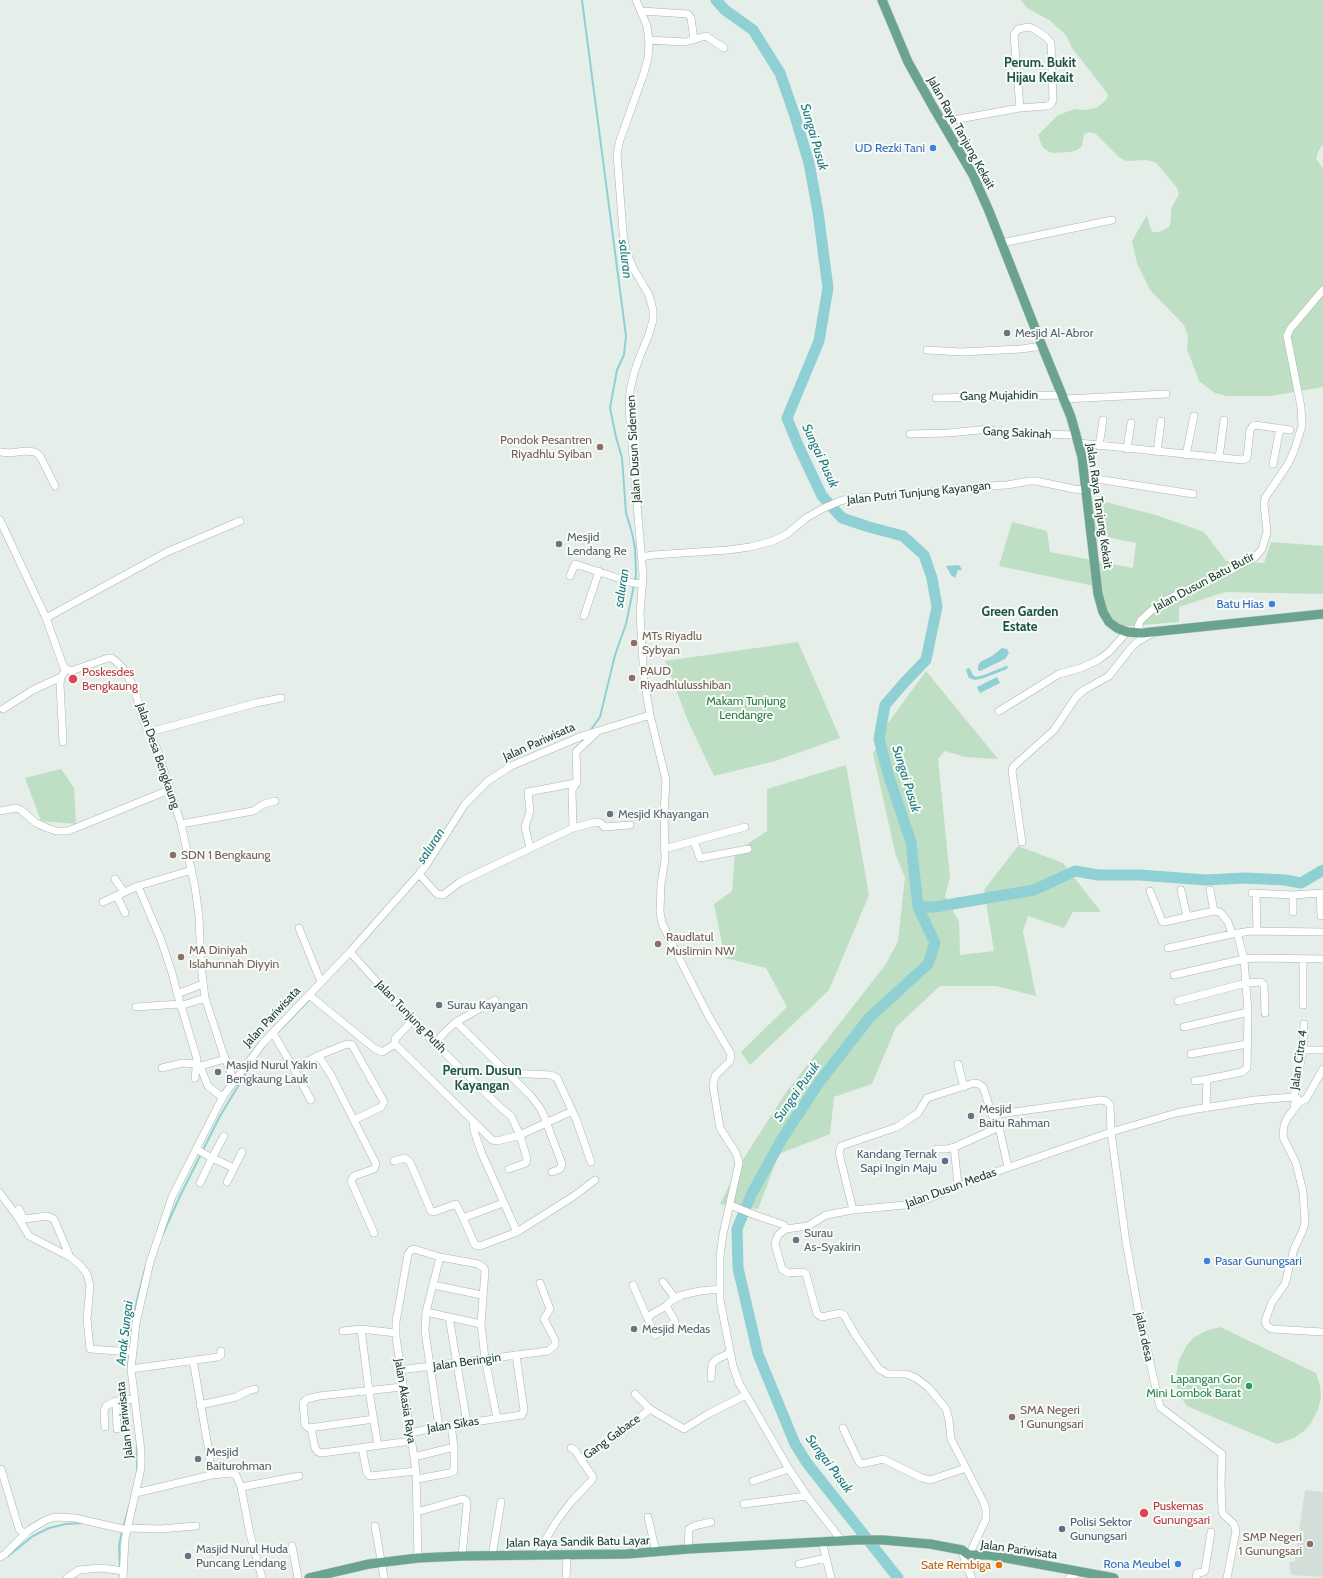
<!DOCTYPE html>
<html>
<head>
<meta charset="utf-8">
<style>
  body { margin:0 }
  canvas { display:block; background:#e5eee9 }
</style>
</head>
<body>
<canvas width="1323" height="1578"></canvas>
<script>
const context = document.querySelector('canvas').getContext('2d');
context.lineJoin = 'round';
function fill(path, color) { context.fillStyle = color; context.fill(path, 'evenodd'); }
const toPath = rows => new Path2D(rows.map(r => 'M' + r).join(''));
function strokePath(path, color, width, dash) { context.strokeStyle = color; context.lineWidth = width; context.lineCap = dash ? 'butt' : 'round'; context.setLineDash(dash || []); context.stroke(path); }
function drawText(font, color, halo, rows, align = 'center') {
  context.font = font + ' Cabin,sans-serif'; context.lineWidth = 4; context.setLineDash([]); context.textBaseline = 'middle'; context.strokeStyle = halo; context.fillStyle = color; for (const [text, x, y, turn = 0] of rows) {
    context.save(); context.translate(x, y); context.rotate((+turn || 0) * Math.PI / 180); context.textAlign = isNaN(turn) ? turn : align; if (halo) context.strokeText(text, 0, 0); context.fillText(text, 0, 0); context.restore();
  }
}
const built = toPath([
  [1305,1490,1323,1492,1323,1577,1291,1575,1289,1562,1295,1561]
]);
const green = toPath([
  [1021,0,1323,0,1323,144,1318,152,1316,158,1323,169,1323,387,1271,396,1227,396,1215,393,1199,381,1187,349,1188,336,1184,325,1150,290,1137,263,1132,241,1147,215,1150,227,1153,232,1159,232,1169,227,1171,221,1171,209,1179,194,1177,188,1159,166,1155,162,1146,160,1127,161,1120,158,1096,134,1090,132,1084,134,1082,146,1077,150,1071,152,1052,153,1046,150,1042,146,1038,135,1058,115,1075,109,1087,110,1098,107,1107,99,1108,94,1072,48,1066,35,1049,20,1027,8],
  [1090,498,1156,515,1204,532,1226,561,1264,563,1271,542,1323,546,1323,594,1225,592,1179,607,1179,622,1120,627,1101,605,1099,587,999,566,1012,522,1047,531,1050,552,1133,568,1136,543,1097,535],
  [798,642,840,738,775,761,714,776,688,721,665,661],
  [926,671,998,759,965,757,945,751,938,759,950,877,945,896,959,922,960,955,994,951,984,890,1018,846,1063,863,1101,912,1073,912,1064,928,1028,916,1023,931,1036,996,996,986,940,986,896,1027,872,1084,834,1097,830,1134,779,1154,758,1209,720,1204,740,1164,787,1091,886,964,898,941,905,877,896,856,873,754,888,723],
  [846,765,869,895,829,990,750,1065,741,1052,787,1007,766,968,725,958,714,904,732,891,735,852,767,831,767,789],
  [61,769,74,788,76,824,41,821,25,778],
  [1220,1327,1316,1373,1320,1385,1321,1397,1318,1409,1311,1423,1304,1431,1294,1438,1277,1444,1187,1406,1182,1399,1177,1387,1176,1376,1179,1360,1187,1345,1193,1338,1206,1331]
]);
const water = toPath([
  [958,565,960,566,962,570,958,570,955,578,951,575,946,566],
  [1002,648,1007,649,1009,653,1005,659,980,671,978,670,978,666,980,662,992,656],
  [1006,666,1008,666,1007,669,984,678,975,680,969,678,966,670,968,668,970,669,973,675,976,677,984,675],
  [997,677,1000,683,980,693,977,687]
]);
const stream = toPath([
  [582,0,626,336,624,355,617,370,610,408,616,437,622,458,626,513,632,533,635,548,636,574,635,581],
  [590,731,600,717,615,655,626,624,634,585],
  [278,1032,311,998],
  [163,1234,180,1196,220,1116,249,1068],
  [128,1368,129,1348,132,1320,146,1265],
  [137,1474,137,1444],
  [123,1528,130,1503],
  [8,1556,33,1536,49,1528,66,1524,84,1523],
  [120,1568,119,1546,122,1531]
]);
const river = toPath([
  [716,0,725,10,753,30,780,73,795,116,809,163,818,212,828,288,819,341,787,418,798,445,822,496,842,518,869,527,903,536,924,555,932,578,937,607,926,660,904,683,885,705,879,739,889,777,911,842,918,907,935,943,928,964,870,1017,820,1081,782,1139,751,1195,737,1229,738,1268,758,1354,795,1444,807,1463,898,1578],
  [918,907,935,907,1034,890,1075,871,1098,875,1140,875,1206,880,1245,878,1285,880,1301,883,1323,870]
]);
const minor = toPath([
  [636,0,647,26,649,42,648,58,644,73,620,140,617,154,623,232,626,250,633,268,649,295,653,310,653,320,649,334,640,356,634,373,630,391,629,410,643,575,640,614,644,679,650,715,666,780,664,813,665,860,661,884,660,912,662,923,669,938,708,1015,731,1054,730,1061,715,1076,713,1086,720,1128,736,1153,739,1163,723,1234,720,1256,720,1300,733,1366,739,1383,789,1469,807,1496,842,1541],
  [642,11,688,14,691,18,694,40],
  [648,40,685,42,706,36,724,48],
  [942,122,1020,108,1047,106,1051,104,1053,100,1051,43,1046,37,1034,29,1029,27,1018,29,1014,35,1020,108],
  [1002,243,1112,220],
  [927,350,961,352,1021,349,1042,346],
  [936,398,1062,395],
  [1064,399,1166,394],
  [910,434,948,433,990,429,997,433,1077,435],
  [1079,443,1243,460,1247,458,1250,430,1253,426,1255,425,1290,430],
  [1099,446,1103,420],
  [1127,449,1131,423],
  [0,452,9,453,26,451,35,452,40,456,55,486],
  [1157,452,1161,421],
  [1186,455,1194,416],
  [1219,458,1224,420],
  [1273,464,1280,428],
  [1084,476,1090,478,1193,494],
  [0,520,46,618,64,668,71,671,108,658,112,658,122,667,134,687,144,722,157,749,181,824,195,887,199,916,201,965,205,998,223,1053,234,1081],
  [641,557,653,555,728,550,750,547,773,541,787,534,806,518,824,508,840,501,852,498,906,495,970,487,1007,485,1030,481,1036,481,1074,489,1085,490],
  [570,576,575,564,633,583,643,584],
  [584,616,599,571],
  [46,618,167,552,240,521],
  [1142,633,1138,626,1141,620,1153,609,1166,600,1233,569,1255,557,1262,549,1267,532,1264,504,1265,498,1288,464,1294,451,1302,426,1301,407,1287,336,1290,329,1323,290],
  [3,709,33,690,61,677],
  [999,711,1059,674,1081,668,1098,660,1109,652,1127,632],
  [150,732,256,703,281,698],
  [63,742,60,684,61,677,66,670],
  [0,811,16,808,21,810,36,823,47,828,56,831,68,831,169,790],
  [181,824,253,811,264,804,275,801],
  [573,828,572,790,577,782,576,752,597,732],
  [694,841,700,858,748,849],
  [1022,842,1012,771,1013,767,1054,730,1076,697,1084,690,1109,676,1130,649,1137,642,1153,633],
  [530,848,525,827,530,811,528,792,576,783],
  [664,849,745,827],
  [419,874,437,894,443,895,460,882,472,876,573,828,596,822,601,823,604,827,630,825],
  [115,879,124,892],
  [138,886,161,940,172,973,176,989,197,1059,195,1078],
  [1181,890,1187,916],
  [1210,890,1214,911],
  [1150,891,1162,921,1164,922,1214,911,1220,912,1228,922,1232,934],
  [1252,893,1293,895,1323,893],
  [1256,893,1257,931],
  [1320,893,1321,916],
  [1293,895,1293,912],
  [117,896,125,913],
  [103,902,138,886,192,870],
  [299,928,321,982],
  [1168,948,1232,934,1251,931,1323,932],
  [350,952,412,1021,501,1108,511,1116,520,1135,527,1159,526,1163,509,1169],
  [1174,975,1244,959,1237,933],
  [177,994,203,984],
  [309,995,374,1048,382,1052,395,1044],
  [1178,1001,1246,983,1261,982,1264,985,1265,1013],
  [1303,1005,1303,959],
  [180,1006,205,998],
  [136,1007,180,1004],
  [412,1021,395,1039,395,1044,473,1121,474,1131,482,1154,517,1232,480,1246,475,1245,463,1218,503,1203],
  [456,1022,495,1000],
  [1184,1027,1248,1012],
  [273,1033,294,1069,311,1100],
  [435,1044,445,1032,456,1022,531,1096,540,1108,544,1116,562,1164,560,1169,552,1172],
  [1303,1050,1323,1050],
  [1191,1054,1247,1044],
  [317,1056,322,1061,331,1075,376,1164,374,1169,354,1176,351,1181,374,1233],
  [958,1064,964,1087],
  [200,1066,208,1086,223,1098],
  [197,1067,225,1059],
  [162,1068,182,1063,196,1064],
  [294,1069,317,1056,347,1044,352,1045,384,1102,381,1107,354,1120],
  [508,1073,551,1075,557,1078,576,1119,591,1162],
  [1195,1081,1208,1079],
  [1294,1097,1303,1050,1304,1024],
  [1296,1104,1306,1099,1323,1069],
  [1206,1108,1207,1081,1208,1079,1242,1072,1247,1068,1248,1012,1244,959,1256,958,1323,959],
  [992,1115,1101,1100,1106,1101,1110,1105,1111,1132,1126,1242,1138,1308,1160,1407,1222,1454,1221,1484,1222,1511,1224,1515,1234,1524,1236,1531,1227,1578],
  [473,1121,492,1140,497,1141,520,1135,572,1111],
  [954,1147,958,1185],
  [196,1149,212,1158,224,1136],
  [937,1149,947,1149,957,1146,999,1127],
  [394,1161,405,1158,410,1162,431,1211,434,1212,456,1204,463,1218],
  [234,1168,242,1152],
  [200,1183,212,1158,234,1168,227,1182],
  [0,1193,17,1216,29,1236,70,1257,80,1265,87,1274,90,1286,87,1319,90,1349,132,1352],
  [730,1205,755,1215,784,1225,786,1229],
  [19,1209,24,1219,47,1216,54,1219,70,1257],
  [853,1210,839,1153,841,1146,897,1127,918,1113,927,1098,974,1083,979,1084,983,1087,992,1115,999,1127,1008,1167],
  [517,1232,574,1196,595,1180],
  [663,1282,675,1298],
  [433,1285,482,1295],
  [633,1285,647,1317,666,1306,672,1300,682,1295,700,1291,719,1289],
  [426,1312,481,1324],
  [449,1317,467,1423],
  [647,1317,655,1335,675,1322,674,1319,666,1306],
  [361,1329,369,1391,378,1446],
  [343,1331,361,1329,396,1333],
  [193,1360,209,1452,211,1475],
  [131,1369,218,1357,221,1355,221,1351],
  [400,1370,548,1351,555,1345,555,1340,544,1319,550,1309,540,1283],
  [711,1378,712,1364,717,1359,730,1353],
  [635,1394,650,1409],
  [116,1401,117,1429],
  [200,1405,236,1397,248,1391,255,1389],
  [374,1419,309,1428,305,1425,303,1403,307,1399,319,1396,402,1387],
  [105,1427,104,1411,106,1406,116,1401,134,1399],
  [439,1427,425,1331,426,1312,440,1257],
  [311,1428,315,1448,318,1452,322,1453,411,1441],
  [843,1428,859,1462,862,1464,883,1459,922,1478,930,1480,966,1468],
  [410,1433,439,1427,522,1415,524,1410,516,1355],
  [362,1448,367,1473,370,1476,416,1471],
  [571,1448,575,1450,581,1460],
  [414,1457,454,1447],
  [1,1469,19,1529,25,1535],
  [417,1479,450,1473,454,1471,454,1447,451,1425],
  [753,1481,789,1469],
  [241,1487,299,1476],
  [136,1493,211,1475,232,1473,236,1475,241,1487,250,1534,262,1578],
  [744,1504,807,1496],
  [417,1512,462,1499,466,1500,467,1504,462,1556],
  [648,1517,656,1552],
  [375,1526,384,1578],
  [127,1528,160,1529,196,1526],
  [822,1541,831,1578],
  [292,1546,298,1578],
  [688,1549,689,1529,694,1526,711,1522],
  [962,1550,966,1566,972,1578],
  [969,1555,986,1519,986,1510,984,1503,951,1439,949,1420,946,1409,929,1388,916,1378,906,1374,888,1374,879,1369,856,1336,844,1315,840,1313,822,1317,817,1314,806,1274,803,1272,788,1273,782,1269,775,1244,778,1235,786,1229,808,1226,826,1215,853,1210,915,1204,978,1178,1111,1132,1176,1113,1197,1109,1255,1100,1293,1097,1297,1098,1294,1105,1298,1101,1298,1104,1288,1117,1284,1125,1283,1137,1296,1163,1303,1192,1305,1223,1302,1232,1294,1249,1285,1284,1272,1302,1265,1321,1267,1326,1272,1329,1323,1332],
  [492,1556,501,1502],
  [538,1556,543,1544,556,1522,571,1502,592,1480,593,1477,581,1460,624,1430,650,1409,684,1429,708,1414,746,1395],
  [0,1557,5,1554,29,1530,46,1520,55,1517,75,1518,127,1530],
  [418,1558,416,1471,396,1337,396,1322,408,1254,411,1250,414,1249,440,1257,478,1264,484,1268,485,1271,481,1324,485,1359,497,1418],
  [799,1564,826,1558],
  [67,1578,79,1570,101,1568,124,1571],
  [123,1578,125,1539,141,1468,141,1451,131,1369,136,1323,150,1262,172,1197,216,1110,224,1095,263,1043,350,952,419,874,427,864,465,804,488,781,511,766,582,736,650,715],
  [566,1578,567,1555],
  [1069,1578,1081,1571],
  [1196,1578,1197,1573,1204,1572,1205,1570,1211,1532]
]);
const major = toPath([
  [882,0,908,62,932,105,973,175,989,211,1042,346,1071,417,1082,457,1098,594,1103,612,1109,622,1117,628,1127,632,1142,633,1323,614],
  [309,1578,369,1564,418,1558,462,1556,627,1554,688,1549,856,1540,883,1540,930,1544,962,1550,969,1555,990,1555,1114,1578]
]);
const markers = [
  [933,148,4,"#3f7fe0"],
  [1007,333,4,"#6b7280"],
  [600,447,4,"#8d6e63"],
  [559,544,4,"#6b7280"],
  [1272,604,4,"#3f7fe0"],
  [634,643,4,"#8d6e63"],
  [632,678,4,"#8d6e63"],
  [73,679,5,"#e0444e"],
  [610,814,4,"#6b7280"],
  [173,855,4,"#8d6e63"],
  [658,944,4,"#8d6e63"],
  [181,957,4,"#8d6e63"],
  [439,1005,4,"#6b7280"],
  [218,1072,4,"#6b7280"],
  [971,1116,4,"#6b7280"],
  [945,1161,4,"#5c6f8a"],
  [796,1240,4,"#6b7280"],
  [1207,1261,4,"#3f7fe0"],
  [634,1329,4,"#6b7280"],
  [1249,1386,4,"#2e9e5b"],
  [1012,1417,4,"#8d6e63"],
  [198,1459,4,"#6b7280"],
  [1144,1513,5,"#e0444e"],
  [1062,1529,4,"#5c6f8a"],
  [1310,1544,4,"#8d6e63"],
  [188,1556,4,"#6b7280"],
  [1178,1564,4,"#3f7fe0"],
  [999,1565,4,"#e8710a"]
];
const streetNames = [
  ["Jalan Raya Tanjung Kekait",961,133,61],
  ["Gang Mujahidin",999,396,-1],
  ["Gang Sakinah",1017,433,3],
  ["Jalan Dusun Sidemen",634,449,-93],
  ["Jalan Putri Tunjung Kayangan",919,493,-6],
  ["Jalan Raya Tanjung Kekait",1099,506,82],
  ["Jalan Dusun Batu Butir",1204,582,-28],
  ["Jalan Pariwisata",539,742,-24],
  ["Jalan Desa Bengkaung",158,756,71],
  ["Jalan Pariwisata",272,1017,-47],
  ["Jalan Tunjung Putih",411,1017,46],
  ["Jalan Citra 4",1299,1060,-82],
  ["Jalan Dusun Medas",951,1188,-20],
  ["jalan desa",1144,1337,78],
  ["Jalan Beringin",467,1362,-8],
  ["Jalan Akasia Raya",405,1401,81],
  ["Jalan Pariwisata",125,1420,-96],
  ["Jalan Sikas",453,1425,-9],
  ["Gang Gabace",612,1437,-36],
  ["Jalan Raya Sandik Batu Layar",578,1542,-1],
  ["Jalan Pariwisata",1019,1550,8]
];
const shopNames = [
  ["UD Rezki Tani",925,148],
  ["Batu Hias",1264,604],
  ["Pasar Gunungsari",1215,1261,"left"],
  ["Rona Meubel",1170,1564]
];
const worshipNames = [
  ["Mesjid Al-Abror",1015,333],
  ["Mesjid",567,537],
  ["Lendang Re",567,551],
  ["Mesjid Khayangan",618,814],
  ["Surau Kayangan",447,1005],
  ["Masjid Nurul Yakin",226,1065],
  ["Bengkaung Lauk",226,1079],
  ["Mesjid",979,1109],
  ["Baitu Rahman",979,1123],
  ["Surau",804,1233],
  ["As-Syakirin",804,1247],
  ["Mesjid Medas",642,1329],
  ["Mesjid",206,1452],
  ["Baiturohman",206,1466],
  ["Masjid Nurul Huda",196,1549],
  ["Puncang Lendang",196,1563]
];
const educationNames = [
  ["Pondok Pesantren",592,440,"right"],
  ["Riyadhlu Syiban",592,454,"right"],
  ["MTs Riyadlu",642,636],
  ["Sybyan",642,650],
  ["PAUD",640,671],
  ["Riyadhlulusshiban",640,685],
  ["SDN 1 Bengkaung",181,855],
  ["Raudlatul",666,937],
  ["Muslimin NW",666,951],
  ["MA Diniyah",189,950],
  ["Islahunnah Diyyin",189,964],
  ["SMA Negeri",1020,1410],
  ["1 Gunungsari",1020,1424],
  ["SMP Negeri",1302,1537,"right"],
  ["1 Gunungsari",1302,1551,"right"]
];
const healthNames = [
  ["Poskesdes",82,672],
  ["Bengkaung",82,686],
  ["Puskemas",1153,1506],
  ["Gunungsari",1153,1520]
];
const parkNames = [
  ["Makam Tunjung",746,701],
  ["Lendangre",746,715]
];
const serviceNames = [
  ["Kandang Ternak",937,1154],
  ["Sapi Ingin Maju",937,1168],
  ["Polisi Sektor",1070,1522,"left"],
  ["Gunungsari",1070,1536,"left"]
];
const leisureNames = [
  ["Lapangan Gor",1241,1379],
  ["Mini Lombok Barat",1241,1393]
];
const foodNames = [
  ["Sate Rembiga",991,1565]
];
const neighbourhoodNames = [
  ["Perum. Bukit",1040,63],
  ["Hijau Kekait",1040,78],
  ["Green Garden",1020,612],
  ["Estate",1020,627],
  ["Perum. Dusun",482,1071],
  ["Kayangan",482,1086]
];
const waterNames = [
  ["Sungai Pusuk",814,137,74],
  ["saluran",625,259,83],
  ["Sungai Pusuk",820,456,65],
  ["saluran",622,588,-81],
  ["Sungai Pusuk",906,779,73],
  ["saluran",431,846,-57],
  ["Sungai Pusuk",797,1092,-55],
  ["Anak Sungai",125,1333,-83],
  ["Sungai Pusuk",829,1464,53]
];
fill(built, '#d3ded8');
fill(green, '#bedfc4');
fill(water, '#8ed0d3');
strokePath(stream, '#8ed0d3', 2);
strokePath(river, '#8ed0d3', 11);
strokePath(minor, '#a7b7b0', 8);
strokePath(major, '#c2cac7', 10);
strokePath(minor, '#fff', 7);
strokePath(major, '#6aa48f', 9);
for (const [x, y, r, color] of markers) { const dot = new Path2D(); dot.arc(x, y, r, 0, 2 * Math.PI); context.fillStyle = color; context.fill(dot); strokePath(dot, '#f6fbf8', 1.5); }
drawText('12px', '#244136', '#f6fbf8', streetNames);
drawText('12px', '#366cbe', '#f6fbf8', shopNames, 'right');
drawText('12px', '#5b616d', '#f6fbf8', worshipNames, 'left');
drawText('12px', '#785e54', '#f6fbf8', educationNames, 'left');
drawText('12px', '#be3a42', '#f6fbf8', healthNames, 'left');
drawText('12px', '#2d7942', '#f6fbf8', parkNames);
drawText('12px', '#4e5e75', '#f6fbf8', serviceNames, 'right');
drawText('12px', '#27864d', '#f6fbf8', leisureNames, 'right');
drawText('12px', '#c56008', '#f6fbf8', foodNames, 'right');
drawText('bold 13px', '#1f5441', '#f6fbf8', neighbourhoodNames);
drawText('italic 13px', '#1c787e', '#f6fbf8', waterNames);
</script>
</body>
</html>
